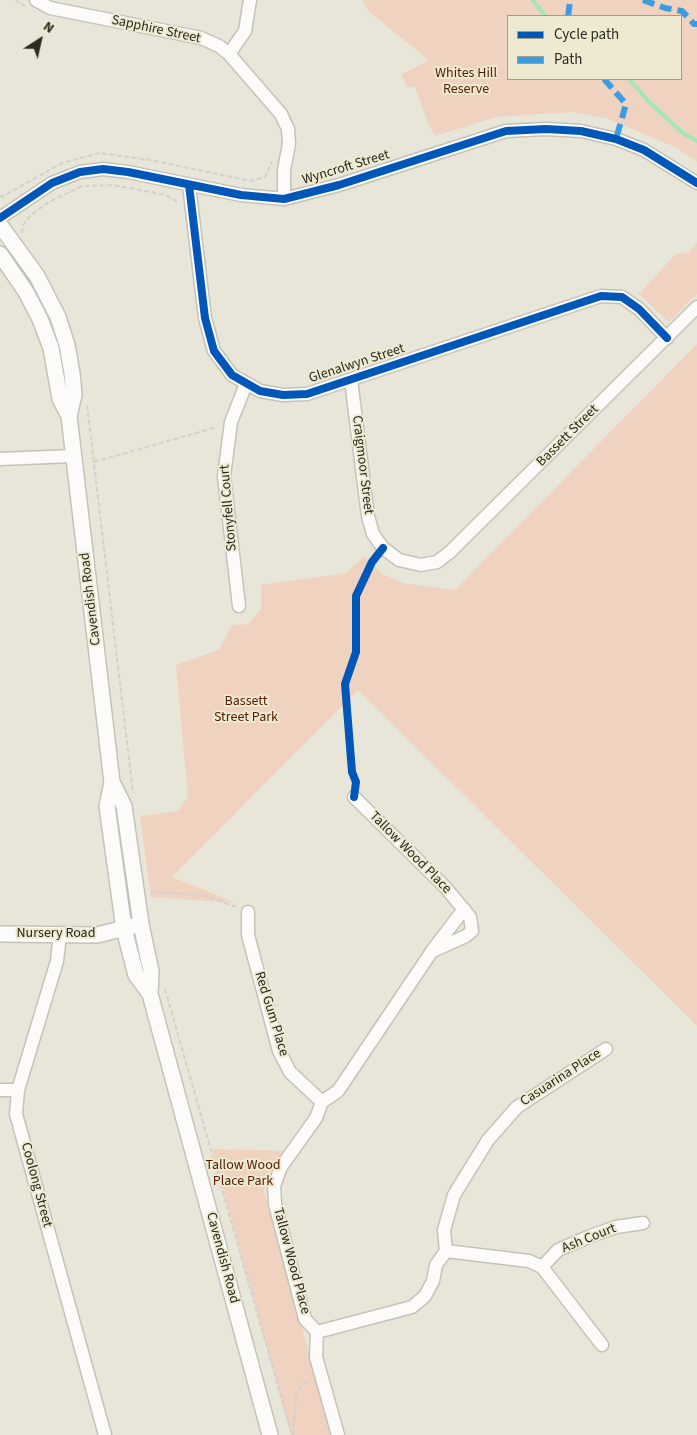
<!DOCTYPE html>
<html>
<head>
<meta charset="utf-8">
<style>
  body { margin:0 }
  #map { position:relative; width:697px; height:1435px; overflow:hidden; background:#e8e6d8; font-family:"Source Sans 3",sans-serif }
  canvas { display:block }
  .legend { position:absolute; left:507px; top:15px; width:175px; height:65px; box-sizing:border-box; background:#eeead2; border:1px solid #a09d8b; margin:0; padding:6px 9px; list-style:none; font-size:15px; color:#2b2a21 }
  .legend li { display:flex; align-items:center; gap:10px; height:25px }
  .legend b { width:25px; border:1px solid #a09d8b }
  .north { position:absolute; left:15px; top:15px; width:50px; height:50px; -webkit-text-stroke:4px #eeead2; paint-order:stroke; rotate:35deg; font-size:14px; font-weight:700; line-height:20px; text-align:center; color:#2b2a21 }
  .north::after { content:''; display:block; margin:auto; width:18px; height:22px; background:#2b2a21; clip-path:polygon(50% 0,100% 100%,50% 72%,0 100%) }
</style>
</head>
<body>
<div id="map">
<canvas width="697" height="1435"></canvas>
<ul class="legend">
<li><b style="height:6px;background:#0057b8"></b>Cycle path</li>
<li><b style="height:6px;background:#3d9ce0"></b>Path</li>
</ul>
<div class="north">N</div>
</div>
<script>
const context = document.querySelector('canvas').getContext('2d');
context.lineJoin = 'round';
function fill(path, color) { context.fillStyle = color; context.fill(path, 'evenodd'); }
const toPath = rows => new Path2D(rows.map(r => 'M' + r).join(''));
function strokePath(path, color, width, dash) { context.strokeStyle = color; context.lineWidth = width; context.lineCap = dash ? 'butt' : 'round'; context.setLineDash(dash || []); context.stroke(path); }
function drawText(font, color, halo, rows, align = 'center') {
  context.font = font + ' "Source Sans 3",sans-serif'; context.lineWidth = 4; context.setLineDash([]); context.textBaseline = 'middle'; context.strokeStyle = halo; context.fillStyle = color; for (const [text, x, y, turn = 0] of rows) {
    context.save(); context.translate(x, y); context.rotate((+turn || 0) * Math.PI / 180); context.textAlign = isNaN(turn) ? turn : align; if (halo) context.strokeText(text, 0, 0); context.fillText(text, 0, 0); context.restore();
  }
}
const green = toPath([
  [362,0,697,0,697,162,675,147,609,119,572,112,496,117,435,136,427,121,415,86,408,88,401,75,429,60,368,11],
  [508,16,681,16,681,79,508,79],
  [697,243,697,294,669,322,639,294,676,254,688,253],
  [697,344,697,1026,358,690,172,877,236,903,151,897,140,816,178,811,188,797,176,665,219,650,232,625,248,624,261,609,261,585,346,573,364,556,381,573,403,583,455,590],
  [212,1149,284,1151,270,1168,264,1192,332,1435,291,1435]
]);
const stream = toPath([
  [533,0,545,16],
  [629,79,650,103,684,134,697,141]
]);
const path = toPath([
  [15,0,25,6],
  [0,196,2,197,62,163,99,153,150,160,251,181,265,177,272,162],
  [22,233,23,225,31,215,49,202,82,186,113,185,166,195,179,203],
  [87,405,133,793],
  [94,462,217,427],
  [151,892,203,895,236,907],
  [165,989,292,1435],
  [293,1435,296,1394,302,1385,310,1380]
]);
const minor = toPath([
  [36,0,50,8,201,38,219,46,229,54,281,114,288,129,289,144,284,170,284,199],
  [229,54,245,31,250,0],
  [189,185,205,318,214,351,232,375,260,391,283,395,307,394,601,296,622,297,639,309,667,338],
  [0,218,52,183,80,172,103,169,128,172,241,195,284,199,339,185,506,131,546,129,581,131,616,139,644,150,697,183],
  [351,380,368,516,373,534,383,548,399,560,421,565,437,562,450,552,697,307],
  [0,459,73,456],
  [239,606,224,476,231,422,246,384],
  [354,797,446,888,470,917,472,931,466,936,435,950],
  [248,912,248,935,279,1051,290,1072,322,1102],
  [60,935,57,961,18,1090,16,1114,105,1435],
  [0,1090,18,1090],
  [446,1251,529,1261,542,1267,602,1345],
  [542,1267,558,1250,588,1237,616,1227,643,1223],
  [317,1332,412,1307,425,1296,433,1281,436,1265,446,1251,444,1230,454,1195,488,1140,517,1107,606,1049],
  [338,1435,316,1357,317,1332,305,1319,275,1204,274,1186,281,1167,316,1118,322,1102,338,1091,432,951,464,909]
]);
const major = toPath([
  [0,225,37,276,58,317,67,345,72,373,74,395,69,416],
  [0,254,26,292,40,319,51,348,60,399,69,416,112,782,107,806,124,929,136,975,150,994,270,1435],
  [112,782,124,806,141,924,151,971,150,994],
  [0,934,97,935,133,926]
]);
const quiet = toPath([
  [643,0,665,8,682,11,694,24,697,24],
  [568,16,570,2,573,0],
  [604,79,626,104,616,139]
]);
const cycleway = toPath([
  [189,185,205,318,214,351,232,375,260,391,283,395,307,394,601,296,622,297,639,309,667,338],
  [0,218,52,183,80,172,103,169,128,172,241,195,284,199,339,185,506,131,546,129,581,131,616,139,644,150,697,183],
  [354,797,356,782,352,772,345,684,356,652,356,596,372,562,383,548]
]);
const streetNames = [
  ["Sapphire Street",156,30,12],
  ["Wyncroft Street",346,168,-17],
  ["Glenalwyn Street",357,364,-18],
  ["Bassett Street",568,436,-45],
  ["Craigmoor Street",362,465,83],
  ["Stonyfell Court",229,508,-95],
  ["Cavendish Road",91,599,-97],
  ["Tallow Wood Place",410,853,45],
  ["Nursery Road",56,934],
  ["Red Gum Place",271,1014,73],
  ["Casuarina Place",561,1078,-33],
  ["Coolong Street",36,1185,75],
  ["Ash Court",589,1239,-22],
  ["Cavendish Road",222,1258,75],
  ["Tallow Wood Place",291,1261,75]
];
const parkNames = [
  ["Whites Hill",466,74],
  ["Reserve",466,90],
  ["Bassett",246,702],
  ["Street Park",246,718],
  ["Tallow Wood",243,1166],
  ["Place Park",243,1182]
];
fill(green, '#efd2c0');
strokePath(stream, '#a2e7b8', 4);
strokePath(minor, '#c4c3b8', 15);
strokePath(major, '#c4c3b8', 18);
strokePath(path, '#d2d1cd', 2, [5, 2.5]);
strokePath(minor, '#fcfbf9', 12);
strokePath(major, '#fcfbf9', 15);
strokePath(quiet, '#3d9ce0', 6, [12, 6]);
strokePath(cycleway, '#0057b8', 8);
drawText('14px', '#2b2a21', '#eeead2', streetNames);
drawText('14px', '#551b00', '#eeead2', parkNames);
</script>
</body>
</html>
